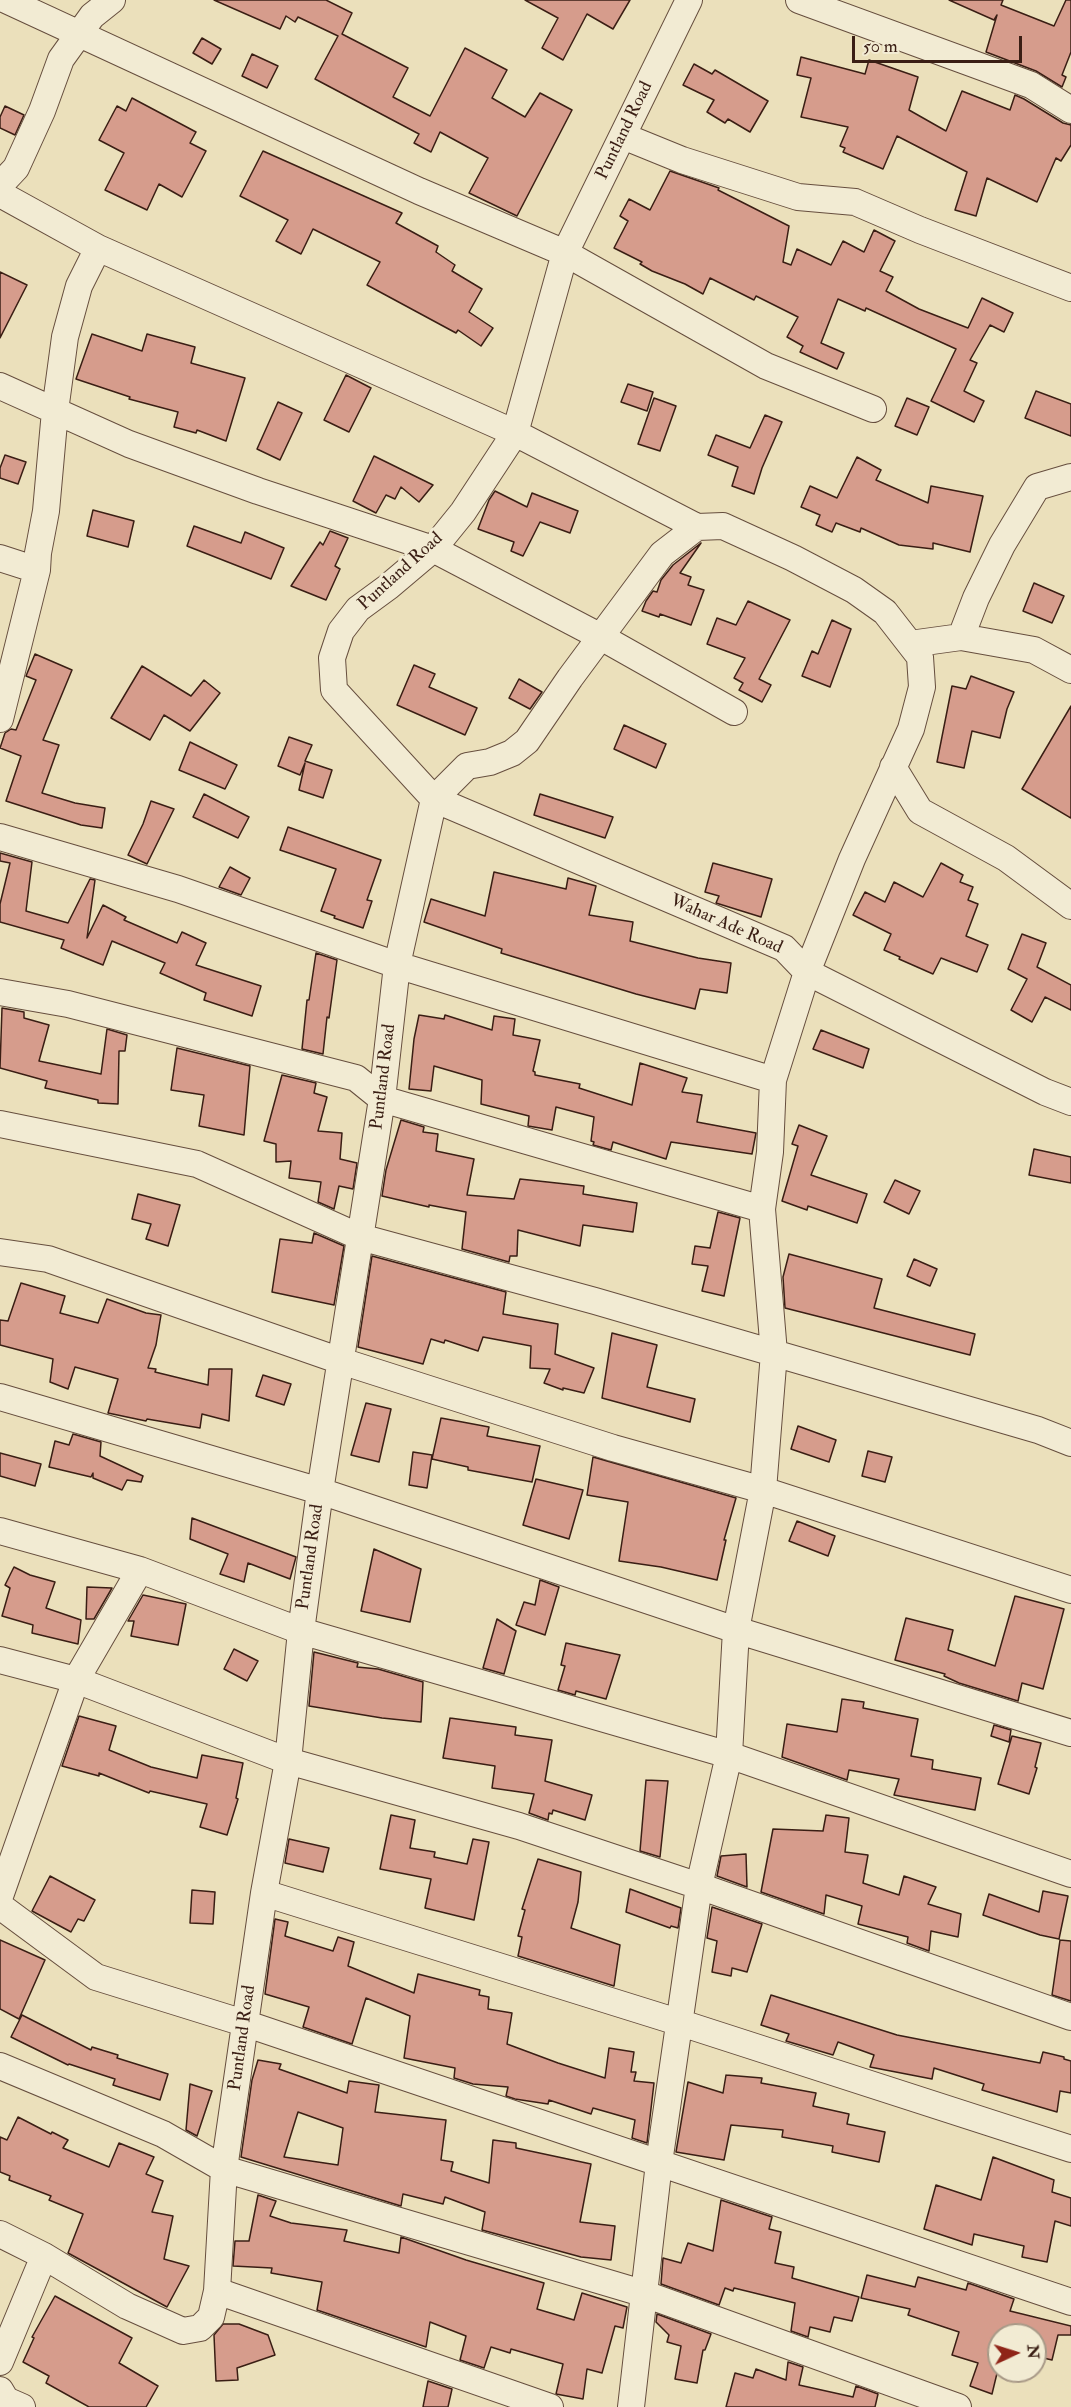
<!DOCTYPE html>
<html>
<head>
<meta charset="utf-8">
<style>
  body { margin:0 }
  #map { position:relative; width:1071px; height:2407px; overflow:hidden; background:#ebe0bb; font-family:"IM FELL Double Pica",serif }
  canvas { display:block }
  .north { position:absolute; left:987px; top:2323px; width:60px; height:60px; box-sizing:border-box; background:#f2ebd3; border:2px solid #a89987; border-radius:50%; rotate:86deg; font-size:16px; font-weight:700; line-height:24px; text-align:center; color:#3a1e14 }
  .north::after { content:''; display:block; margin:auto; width:21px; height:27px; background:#8f2418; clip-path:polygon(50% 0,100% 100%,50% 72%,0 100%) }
  .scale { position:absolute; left:852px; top:36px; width:170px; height:27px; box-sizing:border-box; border:3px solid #3a1e14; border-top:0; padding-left:8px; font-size:18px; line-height:21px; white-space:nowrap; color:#3a1e14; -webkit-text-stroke:4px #f2ebd3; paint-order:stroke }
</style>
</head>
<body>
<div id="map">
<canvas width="1071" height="2407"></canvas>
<div class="north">N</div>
<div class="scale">50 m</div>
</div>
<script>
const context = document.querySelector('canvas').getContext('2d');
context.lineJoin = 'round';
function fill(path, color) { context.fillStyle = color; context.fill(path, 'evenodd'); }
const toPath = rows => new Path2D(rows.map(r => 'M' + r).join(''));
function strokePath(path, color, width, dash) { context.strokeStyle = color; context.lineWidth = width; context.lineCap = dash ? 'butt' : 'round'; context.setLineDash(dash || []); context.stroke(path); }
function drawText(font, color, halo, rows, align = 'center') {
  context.font = font + ' "IM FELL Double Pica",serif'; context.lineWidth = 6; context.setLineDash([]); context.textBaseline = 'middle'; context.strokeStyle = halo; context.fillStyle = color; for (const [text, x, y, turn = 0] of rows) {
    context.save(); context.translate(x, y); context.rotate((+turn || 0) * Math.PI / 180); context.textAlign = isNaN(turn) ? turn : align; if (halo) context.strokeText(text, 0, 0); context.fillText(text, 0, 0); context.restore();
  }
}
const building = toPath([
  [214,0,326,0,352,13,342,34,408,68,393,97,430,116,465,48,507,70,492,98,525,117,540,93,572,110,517,216,469,193,488,158,440,132,431,152,414,143,419,134,315,79,338,36,298,17,295,22,286,16,280,29,214,0],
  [525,0,630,0,613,29,587,14,563,60,542,48,558,18,525,0],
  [949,0,1003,0,1001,5,1054,26,1066,0,1071,0,1071,52,1062,75,1066,77,1062,87,1036,71,986,52,997,15,994,20,949,0],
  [202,38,221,49,212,64,193,53,202,38],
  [252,54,278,66,267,88,242,76,252,54],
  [801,57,865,74,869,60,918,77,909,110,946,131,962,91,1010,110,1015,95,1024,99,1063,123,1071,125,1071,145,1061,161,1056,158,1037,202,987,178,976,216,955,210,967,172,897,136,883,169,843,152,845,148,840,146,848,127,801,117,811,78,797,75,801,57],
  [694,64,712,74,715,70,768,101,750,132,728,119,725,123,707,112,714,100,683,85,694,64],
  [132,98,196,132,190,143,206,151,182,197,159,184,147,210,105,190,124,153,99,140,117,106,126,111,132,98],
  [5,106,24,115,15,135,0,128,0,117,5,106],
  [263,151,402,213,396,223,438,246,436,252,455,265,452,271,482,289,469,312,493,328,481,346,458,330,456,333,367,285,380,262,313,229,301,254,276,241,288,220,240,196,263,151],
  [670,171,719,188,718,190,789,226,783,262,791,265,797,249,831,265,843,241,864,252,874,230,895,241,880,271,893,277,886,291,919,309,968,328,982,298,1013,313,1004,332,990,325,970,360,977,363,964,391,984,401,974,422,931,401,956,349,866,308,865,311,838,299,821,343,844,353,837,369,800,352,803,346,787,337,798,317,756,296,754,300,710,278,703,294,685,284,652,271,640,264,642,262,614,248,628,221,620,216,629,199,650,210,670,171],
  [0,272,27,285,0,338,0,272],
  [92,334,142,351,147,334,195,347,191,363,245,378,226,441,197,430,196,433,174,427,178,412,129,399,130,397,76,379,92,334],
  [346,375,371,388,349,432,324,420,346,375],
  [628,384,653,392,647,411,621,402,628,384],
  [1036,391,1071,404,1071,436,1025,418,1036,391],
  [654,398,676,406,660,451,638,444,654,398],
  [907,398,929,407,917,435,895,426,907,398],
  [278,402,302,413,280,460,257,449,278,402],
  [765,415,782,422,762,468,754,494,732,486,738,467,708,455,716,435,750,448,765,415],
  [5,455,26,462,18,484,0,478,0,468,5,455],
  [374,456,433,485,419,502,401,487,395,499,386,495,376,513,353,501,374,456],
  [857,457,881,470,876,480,928,503,931,486,983,496,970,552,933,543,933,549,899,545,861,528,860,532,836,523,832,532,816,525,820,515,801,507,810,486,837,498,857,457],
  [495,491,527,507,532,493,578,511,570,533,540,522,523,556,511,551,514,542,478,529,489,500,495,491],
  [93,510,134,521,128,547,87,536,93,510],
  [194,526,241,543,245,532,284,548,271,579,187,546,194,526],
  [330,531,348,538,335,566,340,569,326,600,291,586,320,542,323,545,330,531],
  [701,543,680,573,691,577,688,585,704,590,691,625,660,614,659,617,642,611,646,601,653,591,657,592,661,580,673,565,701,543],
  [1034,583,1064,596,1052,623,1023,611,1034,583],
  [748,601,790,620,759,679,771,685,762,702,739,690,743,683,734,678,745,658,707,644,717,618,736,625,748,601],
  [832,620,851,629,830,687,802,676,812,651,818,654,832,620],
  [35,654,72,670,43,740,59,745,42,793,75,803,105,808,102,828,81,825,6,801,21,756,0,748,5,733,11,729,16,730,36,680,26,676,35,654],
  [414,665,435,674,429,687,477,708,465,735,397,705,414,665],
  [142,666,191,696,204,680,220,693,190,731,164,715,150,740,111,718,142,666],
  [971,676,1014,692,1007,709,1000,738,972,731,964,768,937,762,952,686,966,689,971,676],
  [519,679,542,692,530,709,509,698,519,679],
  [1071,706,1071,818,1022,789,1071,706],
  [624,725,666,744,656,768,614,749,624,725],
  [289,737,312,745,305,761,332,770,323,798,299,790,305,763,300,775,278,766,289,737],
  [190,742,237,765,225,789,179,770,190,742],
  [204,794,249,817,238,838,193,817,204,794],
  [540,794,613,817,605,838,534,815,540,794],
  [151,801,174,809,147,864,128,855,143,824,151,801],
  [288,827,381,860,367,900,372,901,363,928,334,918,335,916,321,911,336,869,280,850,288,827],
  [0,853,32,862,26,911,68,923,90,879,95,880,87,938,103,905,126,917,124,920,177,943,182,932,206,943,196,965,261,986,252,1016,204,1000,206,993,160,973,165,963,112,941,103,965,61,948,64,940,0,922,0,904,10,863,0,861,0,853],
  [713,863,772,879,761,917,716,903,719,896,705,892,713,863],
  [941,863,963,875,960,882,973,887,968,900,978,904,966,936,988,945,977,972,941,958,933,974,899,959,900,957,884,950,891,934,853,915,865,892,885,902,894,882,923,897,941,863],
  [230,867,250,878,241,895,219,887,230,867],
  [494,872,566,889,568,878,596,886,589,915,633,922,630,941,698,958,731,963,727,993,700,989,695,1009,636,994,501,953,502,949,424,922,431,899,485,916,494,872],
  [1022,934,1046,943,1037,967,1071,985,1071,1010,1045,997,1032,1022,1011,1010,1027,979,1008,969,1022,934],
  [316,953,337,960,329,1018,327,1017,323,1054,302,1049,307,1000,309,1000,316,953],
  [2,1008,24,1012,24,1018,49,1025,39,1061,101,1074,107,1029,127,1035,125,1051,119,1051,118,1104,98,1103,98,1100,45,1088,47,1081,0,1068,2,1008],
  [419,1015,444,1019,445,1015,492,1030,494,1016,515,1019,513,1035,540,1040,533,1071,535,1072,535,1075,580,1084,579,1088,632,1105,640,1063,687,1078,682,1092,702,1095,697,1122,756,1133,752,1154,671,1142,666,1159,613,1142,611,1150,593,1145,594,1142,591,1141,594,1117,556,1107,552,1130,528,1126,529,1116,481,1104,482,1080,434,1066,431,1091,409,1089,414,1039,419,1015],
  [821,1030,869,1049,863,1068,813,1049,821,1030],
  [177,1048,250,1066,244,1135,199,1126,204,1095,171,1090,177,1048],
  [282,1075,316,1083,314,1093,327,1097,318,1131,342,1133,340,1159,357,1163,353,1189,339,1186,334,1209,318,1202,321,1182,289,1178,291,1161,276,1162,276,1144,264,1141,282,1075],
  [401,1120,424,1127,423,1132,438,1134,436,1151,474,1159,467,1195,514,1199,520,1179,584,1186,583,1194,637,1203,633,1232,583,1225,580,1246,518,1230,517,1256,510,1256,509,1262,462,1249,466,1212,429,1205,429,1207,382,1196,386,1170,401,1120],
  [799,1125,827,1136,811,1175,867,1194,857,1223,808,1206,807,1210,782,1201,798,1146,792,1144,799,1125],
  [1034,1149,1071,1157,1071,1183,1029,1175,1034,1149],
  [895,1180,920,1191,909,1214,884,1202,895,1180],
  [138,1194,180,1205,168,1246,146,1239,151,1224,132,1219,138,1194],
  [718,1212,740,1218,724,1296,702,1291,708,1266,692,1264,695,1246,710,1248,718,1212],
  [314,1233,344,1246,334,1305,272,1292,280,1239,312,1243,314,1233],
  [789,1254,882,1279,874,1308,975,1334,970,1355,785,1308,783,1277,789,1254],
  [372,1256,506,1292,503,1314,558,1324,555,1354,594,1368,584,1393,563,1388,563,1390,544,1383,550,1369,530,1368,531,1346,483,1337,478,1351,445,1340,444,1343,431,1339,423,1364,358,1347,372,1256],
  [914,1259,937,1269,930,1286,907,1276,914,1259],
  [21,1283,65,1296,60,1313,98,1323,107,1299,146,1313,161,1315,156,1345,148,1368,156,1369,155,1372,208,1385,209,1369,232,1369,229,1421,202,1414,200,1428,147,1419,146,1421,108,1413,118,1379,75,1367,68,1389,50,1382,53,1359,0,1345,0,1320,8,1321,21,1283],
  [612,1333,657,1345,647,1387,695,1399,690,1422,602,1398,612,1333],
  [263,1375,291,1384,284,1405,256,1396,263,1375],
  [366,1403,391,1409,379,1462,351,1455,366,1403],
  [441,1418,489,1427,487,1436,540,1446,532,1482,468,1470,468,1467,432,1459,441,1418],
  [798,1426,836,1440,829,1462,791,1449,798,1426],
  [73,1434,101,1442,100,1456,143,1476,141,1482,127,1480,122,1490,93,1478,93,1473,91,1477,49,1467,55,1441,69,1445,73,1434],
  [868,1451,892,1457,885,1482,862,1476,868,1451],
  [413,1452,432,1455,427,1488,409,1485,413,1452],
  [0,1453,41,1464,35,1486,0,1476,0,1453],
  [593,1457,736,1498,724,1540,726,1540,717,1580,661,1567,619,1561,628,1502,587,1495,593,1457],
  [536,1479,583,1490,569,1539,523,1525,536,1479],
  [192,1518,296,1557,290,1579,248,1563,244,1582,220,1574,228,1554,190,1539,192,1518],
  [797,1521,835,1536,828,1556,789,1541,797,1521],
  [374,1549,421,1569,410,1622,361,1611,374,1549],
  [14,1567,30,1575,55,1582,46,1608,81,1620,78,1644,32,1633,33,1625,2,1616,10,1588,5,1585,14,1567],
  [540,1580,559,1587,545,1635,516,1625,524,1602,535,1605,540,1580],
  [87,1587,112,1588,94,1619,86,1619,87,1587],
  [143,1595,186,1604,178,1645,131,1636,134,1621,128,1621,143,1595],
  [1015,1596,1064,1609,1043,1689,1022,1683,1018,1701,959,1683,944,1676,945,1674,895,1660,906,1618,953,1630,948,1650,995,1666,1015,1596],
  [497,1619,516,1631,504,1674,483,1668,497,1619],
  [566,1643,620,1655,606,1699,576,1691,575,1695,558,1690,565,1666,561,1665,566,1643],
  [234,1649,258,1661,247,1681,224,1669,234,1649],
  [314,1652,358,1663,357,1667,378,1669,423,1682,421,1722,382,1718,309,1706,314,1652],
  [842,1699,864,1702,863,1708,918,1719,911,1756,933,1760,932,1769,981,1778,975,1810,894,1795,899,1779,849,1770,847,1780,782,1757,787,1724,837,1732,842,1699],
  [79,1716,116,1726,109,1750,151,1767,197,1778,202,1755,243,1763,236,1798,238,1799,227,1835,200,1827,207,1804,150,1791,149,1793,99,1773,99,1776,62,1766,79,1716],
  [450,1718,516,1727,515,1735,552,1740,545,1781,592,1795,585,1820,553,1810,552,1814,549,1813,548,1820,529,1813,534,1794,492,1788,495,1766,443,1758,450,1718],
  [994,1725,1011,1730,1009,1742,991,1736,994,1725],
  [1012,1736,1041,1743,1035,1767,1037,1768,1029,1794,998,1784,1012,1736],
  [646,1780,668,1781,660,1857,640,1851,646,1780],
  [391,1815,415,1820,410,1848,435,1852,434,1857,467,1864,473,1839,489,1842,474,1920,425,1908,431,1879,380,1869,391,1815],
  [826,1815,849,1818,845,1852,868,1855,863,1883,899,1895,904,1876,936,1887,928,1904,961,1914,958,1937,931,1931,929,1951,907,1943,908,1937,858,1924,862,1906,826,1895,824,1914,761,1892,773,1829,823,1831,826,1815],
  [289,1839,329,1848,323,1872,285,1863,289,1839],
  [746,1854,747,1887,717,1876,721,1856,746,1854],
  [538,1859,581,1872,578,1902,571,1928,620,1945,614,1986,518,1956,522,1937,518,1936,525,1910,522,1909,538,1859],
  [50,1876,95,1900,84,1921,78,1919,71,1932,32,1911,50,1876],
  [630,1889,681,1908,678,1928,671,1926,670,1928,626,1912,630,1889],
  [192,1890,215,1892,213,1924,190,1923,192,1890],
  [1043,1891,1068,1896,1059,1939,1040,1935,983,1915,989,1894,1039,1912,1043,1891],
  [712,1907,762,1924,747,1972,732,1968,731,1976,712,1972,717,1941,707,1938,712,1907],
  [275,1919,288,1922,285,1936,333,1951,338,1937,354,1942,348,1966,414,1993,418,1974,480,1990,479,1995,489,1997,488,2009,512,2013,507,2044,558,2063,605,2078,609,2048,634,2052,631,2072,636,2072,634,2081,654,2083,647,2143,632,2138,635,2120,593,2108,591,2114,549,2100,548,2104,515,2099,506,2096,508,2087,473,2084,454,2078,455,2068,404,2058,410,2016,366,1998,352,2044,303,2027,309,2007,265,1994,275,1919],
  [0,1940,45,1960,19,2019,0,2009,0,1940],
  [1060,1940,1071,1941,1071,2001,1052,1995,1060,1940],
  [771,1995,897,2035,1040,2063,1043,2052,1064,2057,1064,2059,1071,2061,1071,2093,1060,2091,1057,2112,982,2090,984,2084,934,2068,932,2079,870,2067,874,2055,838,2042,833,2055,786,2041,789,2034,761,2025,771,1995],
  [22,2015,91,2050,92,2047,118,2055,117,2058,168,2074,160,2100,113,2085,115,2079,69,2064,68,2065,11,2037,22,2015],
  [258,2060,281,2064,279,2069,347,2093,349,2081,379,2085,375,2112,446,2120,441,2160,453,2162,451,2171,489,2183,493,2140,516,2143,516,2148,591,2164,580,2222,615,2226,611,2260,581,2257,482,2230,485,2212,445,2197,443,2204,403,2194,401,2206,241,2157,252,2080,258,2060],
  [298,2112,343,2128,338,2165,284,2157,298,2112],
  [726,2075,762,2078,761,2083,816,2093,813,2106,849,2114,847,2124,885,2132,879,2162,832,2152,833,2146,782,2137,783,2130,731,2125,724,2160,676,2152,688,2082,723,2093,726,2075],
  [190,2084,212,2091,197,2136,186,2130,190,2084],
  [18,2117,51,2134,52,2132,68,2140,63,2148,109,2167,119,2143,154,2157,146,2174,163,2181,152,2212,173,2216,164,2259,189,2266,167,2307,68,2253,83,2214,49,2200,51,2196,9,2180,10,2176,0,2172,0,2137,7,2140,18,2117],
  [993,2157,1054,2180,1052,2192,1071,2198,1071,2226,1055,2221,1047,2262,1022,2257,1024,2246,974,2234,972,2245,924,2229,936,2185,981,2200,993,2157],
  [258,2195,276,2201,270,2216,291,2223,347,2230,344,2241,399,2253,401,2237,466,2260,544,2283,537,2309,574,2320,582,2293,627,2307,623,2328,615,2326,602,2373,587,2369,583,2399,556,2394,563,2364,511,2349,510,2353,491,2347,484,2368,460,2360,466,2336,430,2322,426,2347,317,2310,322,2282,271,2273,272,2268,233,2266,235,2241,249,2241,258,2195],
  [721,2200,772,2217,769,2229,781,2232,775,2263,794,2267,792,2278,859,2297,852,2321,834,2317,830,2332,810,2327,808,2337,791,2331,795,2303,734,2288,733,2291,725,2288,719,2305,661,2284,663,2258,681,2263,688,2243,713,2251,721,2200],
  [867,2275,915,2287,918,2277,966,2290,968,2283,1014,2299,1010,2311,1071,2326,1071,2335,1058,2335,1052,2360,1035,2356,1035,2335,999,2335,999,2365,992,2394,970,2386,978,2363,952,2355,959,2332,908,2315,910,2309,861,2298,867,2275],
  [55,2296,132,2338,119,2363,158,2386,146,2407,89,2407,46,2383,49,2376,23,2362,34,2338,32,2337,55,2296],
  [657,2314,711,2334,705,2350,703,2350,697,2383,675,2379,681,2346,667,2342,669,2335,656,2322,657,2314],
  [223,2324,239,2324,268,2335,275,2355,237,2368,238,2380,216,2381,214,2335,223,2324],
  [788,2362,803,2367,799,2385,853,2397,856,2386,878,2394,875,2407,726,2407,735,2373,753,2378,756,2369,786,2380,788,2362],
  [428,2381,452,2389,448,2407,423,2407,428,2381]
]);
const street = toPath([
  [6,0,419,191,565,253,766,366,873,409],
  [689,0,565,253,515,433,463,512,433,549,388,587,358,609,341,631,332,658,334,690,434,799,784,948,807,972,1045,1092,1071,1102],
  [799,0,1031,85,1071,110],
  [623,136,682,160,798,197,855,202,920,230,1071,288],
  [0,185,16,168,42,111,61,59,92,16,112,0],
  [0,194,98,248,515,433,697,527,723,526,793,558,854,590,885,612,920,657,922,687,911,729,852,859,807,972,773,1080,770,1152,762,1209,774,1353,763,1490,736,1630,729,1755,699,1886,659,2163,631,2407],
  [0,386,129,444,258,491,433,549,601,637,734,712],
  [0,558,37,570],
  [961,637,976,598,1002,545,1037,487,1071,477],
  [910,644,961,637,1034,650,1071,670],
  [0,719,37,570,38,553,46,511,55,411,65,337,79,286,98,248],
  [893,767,920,811,1006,858,1071,906],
  [434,799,467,766,490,762,512,753,527,741,570,678,662,554,697,527],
  [0,837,178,889,397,965,773,1080],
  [0,992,68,1004,356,1078,382,1099,762,1209],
  [0,1124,197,1164,360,1237,595,1301,1038,1430,1071,1443],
  [0,1252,48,1259,341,1361,613,1448,763,1490,1071,1590],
  [0,1397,320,1491,736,1630,1071,1733],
  [0,1531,140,1570,301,1631,729,1755,1071,1874],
  [0,1660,76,1680,288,1761,519,1826,699,1886,1071,2017],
  [264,1893,681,2023,1071,2149],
  [0,1896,76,1680,140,1570],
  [0,1906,96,1977,244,2023,1071,2302],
  [0,2066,163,2134,224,2169,642,2293,958,2407],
  [0,2234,44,2256,127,2306,183,2331,200,2328,211,2317,217,2291,224,2169,264,1893,288,1761,301,1631,320,1491,382,1099,397,965,434,799],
  [217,2291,550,2407],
  [0,2362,44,2256],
  [0,2390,6,2400,22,2407]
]);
const streetNames = [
  ["Puntland Road",625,131,-64],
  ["Puntland Road",401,572,-42],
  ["Wahar Ade Road",726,925,24],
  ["Puntland Road",384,1077,-83],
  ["Puntland Road",311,1557,-82],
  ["Puntland Road",243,2038,-82]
];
fill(building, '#d69c8c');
strokePath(building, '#3a1e14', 1.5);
strokePath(street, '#664e3e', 28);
strokePath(street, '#f2ebd3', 26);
drawText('18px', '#3a1e14', '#f2ebd3', streetNames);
</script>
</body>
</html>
